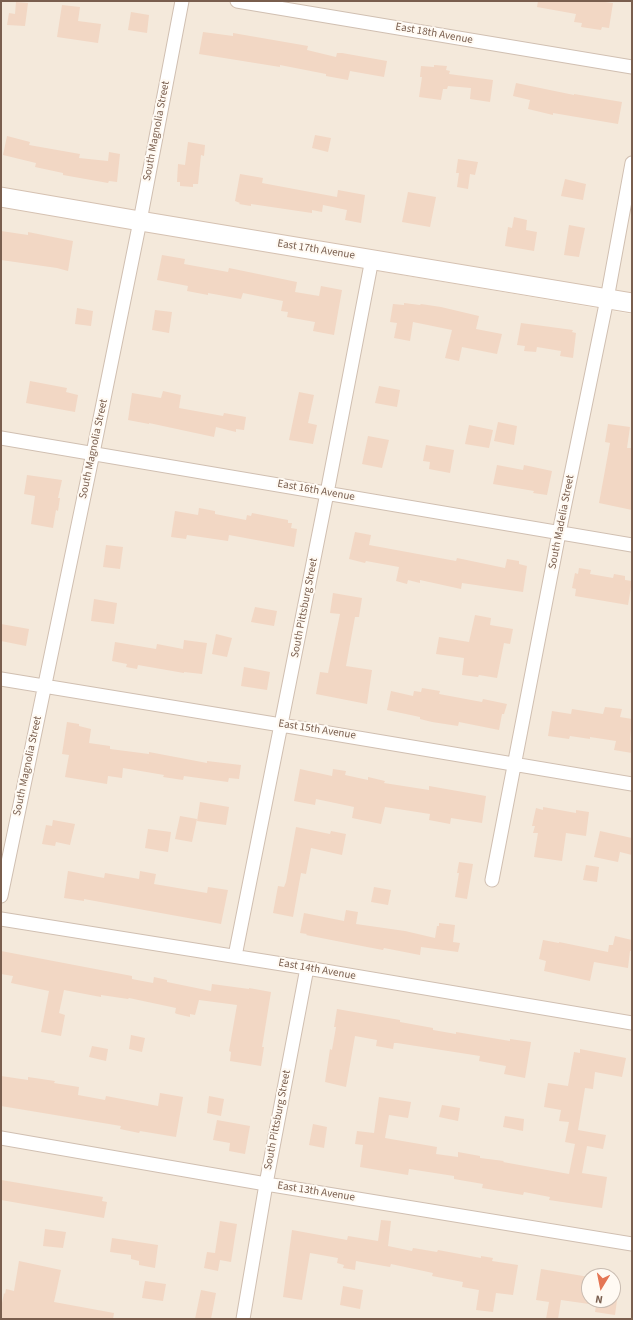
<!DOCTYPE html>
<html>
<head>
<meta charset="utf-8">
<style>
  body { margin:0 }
  #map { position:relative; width:633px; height:1320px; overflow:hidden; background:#fdf7ec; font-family:"Source Sans 3",sans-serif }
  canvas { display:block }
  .frame { position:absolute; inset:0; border:2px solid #795e4e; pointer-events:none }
  .north { position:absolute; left:581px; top:1268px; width:40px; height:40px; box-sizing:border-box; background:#fffaf3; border:1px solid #c9bcb1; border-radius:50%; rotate:190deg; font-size:11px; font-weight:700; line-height:16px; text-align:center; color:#795e4e }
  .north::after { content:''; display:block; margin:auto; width:14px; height:18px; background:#e47654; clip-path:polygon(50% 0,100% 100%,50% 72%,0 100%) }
</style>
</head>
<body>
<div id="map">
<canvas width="633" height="1320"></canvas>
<div class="frame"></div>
<div class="north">N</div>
</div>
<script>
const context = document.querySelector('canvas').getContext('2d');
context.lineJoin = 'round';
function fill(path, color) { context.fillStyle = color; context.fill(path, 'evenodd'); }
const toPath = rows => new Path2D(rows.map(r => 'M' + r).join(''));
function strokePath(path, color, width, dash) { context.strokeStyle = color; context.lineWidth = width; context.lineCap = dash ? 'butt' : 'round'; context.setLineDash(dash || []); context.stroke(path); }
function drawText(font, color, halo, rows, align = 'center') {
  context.font = font + ' "Source Sans 3",sans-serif'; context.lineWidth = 4; context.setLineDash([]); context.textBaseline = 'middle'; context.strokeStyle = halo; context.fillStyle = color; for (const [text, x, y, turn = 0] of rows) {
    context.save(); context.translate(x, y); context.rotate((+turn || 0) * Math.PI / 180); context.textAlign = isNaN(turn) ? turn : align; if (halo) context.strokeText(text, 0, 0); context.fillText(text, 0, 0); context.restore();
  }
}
const residential = toPath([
  [1,1,632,1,632,295,1,188],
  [1,207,632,314,632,1319,1,1319],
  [589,1276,613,1276,613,1300,589,1300]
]);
const building = toPath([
  [538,1,597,1,613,3,609,28,602,27,601,30,581,27,582,23,574,22,576,14,537,7],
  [16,2,28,3,25,26,7,25,9,13,15,14],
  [62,5,80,7,78,21,101,24,98,43,57,37],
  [131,12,149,15,147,33,128,30],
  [203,32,233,36,233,33,308,46,307,50,336,57,337,53,342,53,387,61,384,77,350,71,348,80,326,76,326,74,280,65,280,67,199,54],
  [434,65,447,66,446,70,450,71,449,74,493,80,490,102,470,99,471,88,448,86,447,89,443,89,441,100,419,97,422,77,420,77,421,66,434,67],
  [516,83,574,95,574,94,622,102,618,124,553,113,553,115,528,109,530,100,513,96],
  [315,135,331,138,328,152,312,148],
  [7,136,30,142,29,145,80,154,79,158,108,161,109,152,120,154,117,182,109,181,108,183,63,175,63,173,35,167,36,163,3,155],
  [188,142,205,145,204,156,201,155,198,184,193,184,193,187,180,186,180,182,177,182,178,164,185,165],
  [458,159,478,162,475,175,470,174,468,189,457,187,459,173,456,173],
  [240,174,263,178,262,183,337,197,338,190,365,195,361,223,345,220,347,210,323,205,322,212,312,210,312,213,251,204,251,206,239,204,240,203,235,201],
  [565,179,586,184,583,200,561,196],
  [408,192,436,197,430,227,402,222],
  [514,217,527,220,526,230,537,232,534,251,505,246,508,227,512,228],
  [569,225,585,228,579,257,564,255],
  [1,231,28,235,28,232,73,241,68,271,57,268,1,260],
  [162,255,185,259,184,264,228,272,229,268,297,282,295,292,319,296,321,286,342,290,334,335,313,331,315,322,287,317,288,312,281,311,283,301,243,293,241,299,208,293,208,295,187,291,188,286,157,280],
  [404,303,420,305,421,304,441,307,479,316,476,329,502,334,497,354,462,347,459,361,445,358,452,330,413,322,410,341,394,338,397,323,390,322,393,304,404,305],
  [77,308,93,311,91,326,75,324],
  [155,310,172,312,169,333,152,330],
  [521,323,573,330,572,332,576,333,573,358,560,356,561,351,537,347,536,352,524,351,525,346,517,345],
  [30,381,67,388,66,392,78,395,75,412,26,403],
  [379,386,400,390,397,407,375,403],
  [163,391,181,395,179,408,223,416,224,413,246,417,244,430,236,429,236,432,216,427,214,437,149,423,149,424,128,420,132,393,161,398],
  [299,392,314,395,308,423,317,425,313,444,289,440],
  [498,422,517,426,514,445,494,441],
  [608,424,630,427,627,448,632,448,632,510,599,503,610,443,605,442],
  [469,425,493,430,489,448,465,444],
  [368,436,389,440,382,468,362,464],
  [426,445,454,450,450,473,429,469,430,462,423,461],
  [497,465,523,470,524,465,552,471,547,495,533,493,534,491,493,484],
  [27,475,62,480,58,498,60,498,58,511,56,510,53,528,31,524,35,496,24,494],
  [199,508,215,511,215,514,246,520,247,515,251,516,252,513,288,520,288,523,292,523,291,528,297,529,294,547,229,535,228,541,187,535,186,539,171,537,175,511,198,515],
  [355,532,371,535,369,545,456,561,457,558,505,568,507,559,519,561,519,564,527,566,523,592,462,583,461,589,420,580,420,583,408,580,407,584,396,581,399,567,366,561,365,563,349,559],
  [106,545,123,547,120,569,103,567],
  [579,568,591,570,590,574,613,578,614,574,625,576,625,580,632,581,628,605,575,596,576,589,572,588,575,573,578,574],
  [333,593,362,598,359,617,355,617,346,666,372,670,367,704,316,694,320,672,328,673,340,614,330,613],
  [94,599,117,603,114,624,91,621],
  [255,607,277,611,274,626,251,622],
  [475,615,491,618,490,625,513,629,510,644,504,643,497,678,479,675,478,677,462,675,464,658,436,654,439,637,469,642],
  [1,624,29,629,26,646,1,641],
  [216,634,232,638,227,657,212,654],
  [184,640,207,643,202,674,184,672,184,673,138,665,137,669,126,667,127,664,112,661,115,642,156,649,157,644,183,649],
  [244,667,270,672,267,690,241,686],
  [422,688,440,691,439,694,482,702,483,699,507,704,504,714,502,714,499,730,459,722,458,726,432,722,420,719,420,717,387,710,391,691,413,696,414,691,421,692],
  [605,707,622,709,620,717,632,719,630,740,632,740,632,753,614,750,616,741,590,737,590,739,570,736,569,739,548,736,552,711,571,714,572,709,603,714],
  [67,722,79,724,79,726,91,729,89,743,110,746,110,749,149,754,149,752,207,763,207,761,241,765,239,779,229,778,228,782,184,776,183,780,163,777,164,775,123,768,122,778,108,776,107,784,65,777,69,755,62,754],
  [300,769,332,776,333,769,346,771,345,775,368,780,368,777,385,781,384,783,429,790,429,786,486,796,482,823,451,818,450,824,429,820,430,814,385,807,381,824,352,818,354,807,316,799,315,805,294,801],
  [200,802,229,807,226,825,197,821],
  [543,807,576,813,576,810,589,812,586,836,566,833,562,861,534,857,538,833,533,833,535,826,532,826,536,808,543,810],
  [180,816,197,819,192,842,175,839],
  [53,820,75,824,70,845,56,842,55,846,42,844,46,825,52,826],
  [296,827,330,834,331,831,346,834,342,855,311,848,306,874,301,873,293,917,273,913,278,886,284,887,286,882],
  [148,829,171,832,168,852,145,848],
  [600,831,632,838,632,855,620,852,618,862,594,857],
  [459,862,473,864,467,899,455,897,459,873,457,873],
  [586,865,599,867,597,882,583,880],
  [68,871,104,878,105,873,139,879,140,871,156,874,154,884,207,893,208,887,228,890,221,924,84,899,84,901,64,898],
  [374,887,391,890,388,905,371,902],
  [346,910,358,912,356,924,405,931,435,938,437,926,439,926,439,923,455,925,453,942,460,943,458,952,421,947,420,955,384,948,383,950,367,947,306,935,307,934,300,933,304,913,344,921],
  [615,936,632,940,632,951,630,951,628,968,594,962,590,981,544,971,546,961,539,959,543,940,559,943,559,942,608,952,609,945,613,945],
  [1,951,132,976,132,979,153,983,154,977,167,980,167,982,211,991,212,984,249,989,249,988,271,992,262,1047,264,1047,261,1066,230,1061,231,1052,229,1051,237,1005,199,1000,195,1015,190,1014,190,1017,177,1014,175,1013,176,1008,129,998,128,999,101,995,101,997,64,990,59,1013,65,1015,61,1036,41,1032,49,991,11,983,13,976,1,974],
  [337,1009,400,1020,400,1022,433,1028,433,1030,456,1034,456,1032,510,1041,510,1039,531,1042,525,1078,504,1074,506,1066,479,1061,480,1056,397,1043,394,1043,393,1049,376,1046,377,1040,355,1036,346,1087,325,1082,330,1049,332,1050,336,1027,334,1027],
  [131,1035,145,1038,142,1052,129,1049],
  [92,1046,108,1049,106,1061,89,1057],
  [580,1049,626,1058,622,1077,595,1072,593,1089,585,1088,578,1130,606,1135,603,1149,587,1146,582,1173,607,1177,602,1208,549,1200,550,1197,524,1192,523,1195,482,1188,483,1184,454,1179,454,1176,409,1169,408,1175,360,1167,363,1145,355,1144,357,1131,374,1133,379,1097,411,1102,408,1118,389,1115,385,1138,437,1147,436,1154,458,1157,458,1152,480,1156,480,1158,504,1161,503,1162,569,1174,575,1144,565,1142,569,1122,559,1121,561,1110,544,1107,548,1083,568,1086,574,1052,580,1053],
  [1,1076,28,1080,28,1077,55,1081,54,1083,79,1087,78,1095,105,1100,106,1096,158,1106,160,1093,183,1097,176,1137,140,1131,139,1133,120,1129,121,1126,1,1106],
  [209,1096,224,1099,221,1116,207,1113],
  [442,1105,460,1108,458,1121,439,1117],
  [505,1116,524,1119,523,1131,503,1127],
  [217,1120,250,1126,245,1154,229,1151,230,1143,213,1140],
  [313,1124,327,1127,324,1148,309,1145],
  [1,1180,103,1197,102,1201,107,1202,104,1218,1,1200],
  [381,1220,391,1221,388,1246,412,1251,413,1248,437,1252,438,1250,481,1258,481,1256,493,1258,492,1261,518,1265,513,1295,496,1293,493,1312,476,1310,479,1290,462,1287,463,1282,432,1276,433,1273,391,1264,390,1267,356,1261,355,1270,343,1268,344,1265,337,1263,338,1258,310,1253,302,1300,283,1297,292,1230,347,1240,348,1236,378,1241],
  [220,1221,237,1224,231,1262,220,1260,218,1271,204,1268,207,1252,215,1253],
  [45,1229,66,1232,63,1248,43,1246],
  [112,1238,158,1245,155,1268,139,1265,139,1261,131,1259,131,1255,110,1252],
  [19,1261,61,1270,54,1302,114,1313,113,1319,1,1319,1,1308,4,1293,5,1294,6,1289,14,1291],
  [541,1269,589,1277,589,1304,561,1300,558,1319,546,1319,549,1302,536,1300],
  [145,1281,166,1284,163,1301,142,1298],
  [343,1286,363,1290,360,1309,340,1305],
  [201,1290,216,1293,211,1319,195,1319],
  [597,1300,617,1300,615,1315,595,1312]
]);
const street = toPath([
  [237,1,632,67],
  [1,438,632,545],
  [1,679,281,725,632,784],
  [492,880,559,533,607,299,632,163],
  [1,896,93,453,140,221,182,1],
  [1,919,307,968,632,1023],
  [235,956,327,493,372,259],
  [1,1138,266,1184,632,1244],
  [243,1319,266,1184,307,968]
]);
const secondary = toPath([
  [1,197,140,221,632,303]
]);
const streetNames = [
  ["East 18th Avenue",434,34,10],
  ["South Magnolia Street",157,131,-79],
  ["East 17th Avenue",316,250,9],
  ["South Magnolia Street",94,449,-78],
  ["East 16th Avenue",316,491,10],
  ["South Madelia Street",562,522,-79],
  ["South Pittsburg Street",305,608,-79],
  ["East 15th Avenue",317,730,9],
  ["South Magnolia Street",28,766,-78],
  ["East 14th Avenue",317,970,10],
  ["South Pittsburg Street",278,1120,-79],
  ["East 13th Avenue",316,1192,9]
];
fill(residential, '#f4e9db');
fill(building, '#f2d7c4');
strokePath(street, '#d0bfb1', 15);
strokePath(secondary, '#d5c1b1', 21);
strokePath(street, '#fff', 13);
strokePath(secondary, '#fff', 19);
drawText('11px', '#795e4e', '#fffaf3', streetNames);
</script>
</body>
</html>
